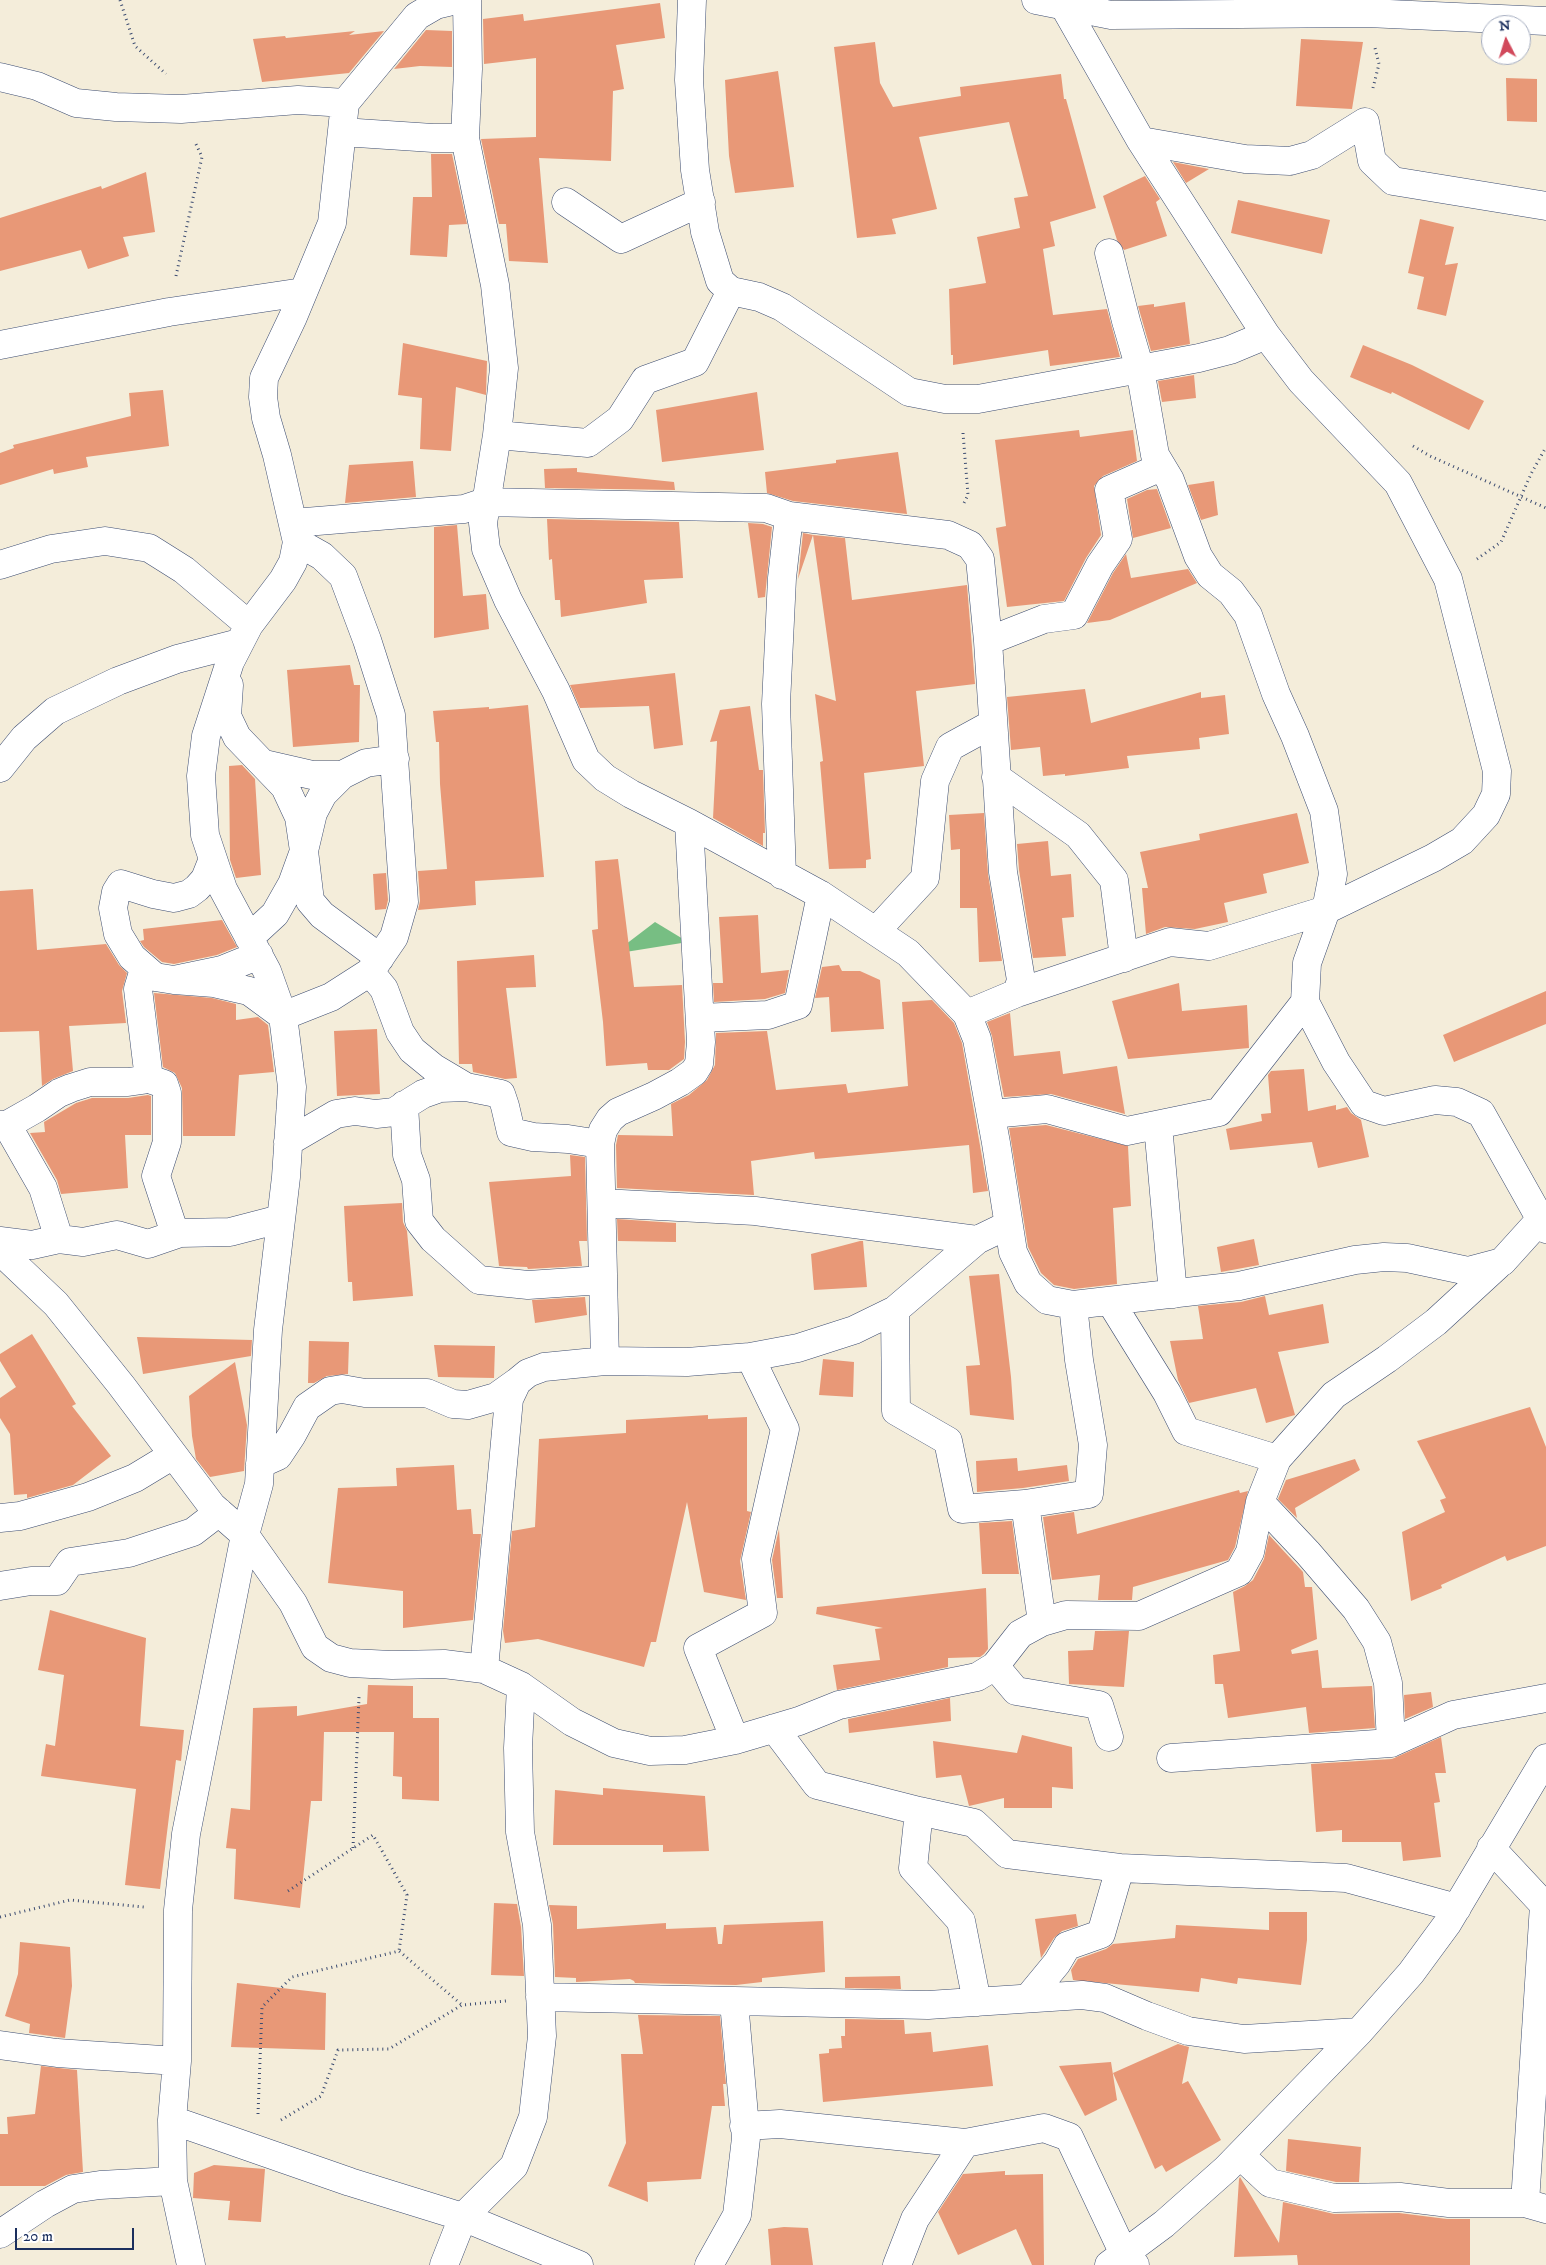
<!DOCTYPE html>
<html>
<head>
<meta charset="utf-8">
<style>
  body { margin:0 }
  #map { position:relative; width:1546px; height:2265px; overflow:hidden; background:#f4edda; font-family:"IM FELL DW Pica",serif }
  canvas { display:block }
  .north { position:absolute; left:1481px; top:15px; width:50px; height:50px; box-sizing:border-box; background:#fff; border:1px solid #a4acbf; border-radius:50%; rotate:355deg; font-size:14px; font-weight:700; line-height:20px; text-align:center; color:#1b2f5e }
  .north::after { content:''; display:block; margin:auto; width:18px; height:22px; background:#d1495b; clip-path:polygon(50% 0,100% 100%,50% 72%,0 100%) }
  .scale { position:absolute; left:15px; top:2228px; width:119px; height:22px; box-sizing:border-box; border:2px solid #1b2f5e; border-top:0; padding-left:6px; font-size:15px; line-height:18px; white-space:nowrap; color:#1b2f5e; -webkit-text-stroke:4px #fff; paint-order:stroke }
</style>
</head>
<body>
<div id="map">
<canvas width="1546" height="2265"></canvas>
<div class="north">N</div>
<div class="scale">20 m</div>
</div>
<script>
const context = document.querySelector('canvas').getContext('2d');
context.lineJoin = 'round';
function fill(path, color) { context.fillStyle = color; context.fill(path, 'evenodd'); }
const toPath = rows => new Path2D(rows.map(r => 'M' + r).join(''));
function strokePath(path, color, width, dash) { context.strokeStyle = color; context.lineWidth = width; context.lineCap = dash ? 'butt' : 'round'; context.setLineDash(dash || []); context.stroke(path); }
const forest = toPath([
  [655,922,688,942,613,954]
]);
const building = toPath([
  [660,3,665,38,616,45,624,89,613,91,611,161,539,158,548,263,509,261,506,224,499,224,481,139,536,137,536,58,484,64,483,19,523,14,524,21],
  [426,30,452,31,452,67,420,66,394,69],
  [355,31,349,35,384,31,349,73,262,82,253,39,285,36,286,38],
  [1301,39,1363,42,1352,109,1296,106],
  [875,42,880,83,893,107,961,96,960,87,1061,74,1064,99,1066,99,1096,208,1050,222,1055,246,1043,249,1053,315,1107,309,1120,357,1050,366,1048,350,953,365,953,355,951,355,949,289,986,283,977,237,1020,228,1014,198,1028,196,1009,122,919,137,937,209,892,219,896,234,857,238,834,47],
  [778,71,794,187,735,193,729,156,725,80],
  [1506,78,1537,79,1537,122,1507,121],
  [431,154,452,154,467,224,449,225,447,257,410,255,413,197,432,197],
  [1173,162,1209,169,1186,183],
  [146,172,155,232,123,237,129,256,88,269,81,250,0,271,0,218,101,186,102,189],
  [1145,176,1160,199,1156,202,1167,236,1124,250,1117,240,1103,196],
  [1238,200,1330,220,1322,254,1231,233],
  [1420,219,1454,227,1445,265,1458,263,1446,316,1417,309,1424,277,1408,273],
  [1185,302,1190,344,1151,351,1138,306,1154,304,1154,307],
  [403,343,487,361,486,395,456,387,451,451,420,449,422,398,398,395],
  [1363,345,1412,365,1484,401,1469,430,1392,392,1391,394,1350,377],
  [1194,375,1196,398,1162,402,1158,381],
  [163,390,169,446,86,457,88,467,54,474,53,469,0,485,0,453,14,448,13,445,131,416,129,393],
  [757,392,764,450,662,462,656,410],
  [1079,430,1080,437,1133,430,1137,461,1103,476,1094,486,1101,535,1086,558,1064,601,1007,607,996,528,1006,526,995,440],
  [898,452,907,514,793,501,767,493,765,472,836,463,836,460],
  [413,461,416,497,345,503,349,465],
  [577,468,577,472,674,482,675,490,545,488,544,469],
  [1214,481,1218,515,1201,520,1188,485],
  [1157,489,1171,528,1133,538,1127,499,1147,490],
  [547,519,679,522,683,578,644,580,647,603,561,617,560,600,555,600,552,559,549,560],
  [748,523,763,524,772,527,765,597,758,598],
  [457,525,463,596,486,594,489,629,434,638,434,527],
  [803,533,813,535,798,579],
  [813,535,845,538,852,600,967,585,975,684,916,691,924,766,864,773,871,859,866,860,866,868,829,869,820,762,823,761,815,694,836,701],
  [1126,554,1131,578,1188,569,1197,583,1110,620,1087,623,1113,573],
  [350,665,354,685,360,685,359,742,293,747,287,670],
  [675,673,683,745,654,749,649,706,580,708,570,685],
  [1085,689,1091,723,1201,692,1201,698,1225,695,1229,734,1199,738,1200,749,1127,756,1129,768,1065,776,1065,774,1043,776,1040,747,1011,750,1007,697],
  [528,705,544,877,475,881,476,905,418,910,420,901,418,871,447,869,440,784,439,742,436,742,433,711,489,707,489,709],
  [750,706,759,770,763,770,765,833,763,833,763,846,713,818,717,741,710,742,720,710],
  [242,765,255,779,261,875,236,878,230,860,229,766],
  [984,813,988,874,1002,961,979,962,977,908,960,908,960,849,951,850,949,815],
  [1297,813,1309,863,1263,874,1267,893,1224,903,1228,922,1195,929,1165,927,1146,934,1142,888,1148,888,1140,852,1200,840,1199,834],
  [1048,841,1051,876,1071,874,1074,917,1062,918,1066,956,1033,958,1019,870,1017,844],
  [618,859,634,987,682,985,685,1042,684,1059,669,1070,648,1070,647,1063,606,1066,603,1022,592,930,598,929,595,861],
  [386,873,388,900,386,909,375,910,373,874],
  [33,889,37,950,106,944,119,965,127,973,122,991,126,1023,69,1026,73,1071,53,1079,42,1086,39,1031,0,1032,0,891],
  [758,915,761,973,789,970,785,993,765,999,714,1002,713,983,723,983,719,917],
  [222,920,237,947,217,955,174,964,162,962,144,947,140,941,144,940,143,929],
  [534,955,536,987,506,988,517,1078,505,1079,473,1072,472,1064,459,1064,457,961],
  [839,965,842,971,860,971,880,980,884,1029,831,1032,829,997,815,998,822,967],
  [1179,983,1182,1011,1247,1005,1249,1048,1128,1059,1112,1001],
  [1546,991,1546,1024,1454,1062,1443,1035],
  [154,993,212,998,236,1004,236,1020,258,1017,268,1025,274,1072,239,1075,235,1136,183,1136,182,1088,175,1073,163,1067],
  [932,1000,954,1023,962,1043,988,1191,973,1193,969,1145,815,1159,814,1152,751,1161,754,1195,617,1188,616,1145,618,1135,673,1136,671,1104,689,1095,707,1080,715,1065,716,1033,767,1031,776,1090,846,1084,848,1093,908,1086,902,1002],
  [1010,1013,1014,1056,1060,1051,1063,1074,1117,1066,1125,1114,1051,1094,1004,1097,992,1036,987,1022],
  [377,1029,380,1094,337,1096,334,1031],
  [1304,1069,1308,1111,1336,1105,1336,1110,1347,1107,1351,1113,1361,1120,1369,1157,1318,1168,1312,1142,1230,1150,1226,1129,1262,1121,1261,1114,1271,1113,1268,1075,1271,1071],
  [148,1095,151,1096,151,1135,125,1135,128,1188,61,1194,57,1180,30,1133,45,1132,44,1122,76,1103,92,1098,128,1098],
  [1046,1125,1128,1146,1131,1206,1113,1208,1117,1284,1074,1289,1054,1285,1041,1273,1028,1247,1009,1128],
  [570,1155,585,1157,587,1241,579,1241,582,1266,528,1269,527,1267,499,1266,489,1182,571,1176],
  [402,1203,403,1222,407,1231,413,1296,353,1301,352,1282,348,1282,344,1206],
  [617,1219,676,1223,676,1242,618,1241],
  [1254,1239,1259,1265,1221,1272,1217,1247],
  [860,1241,863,1241,867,1287,814,1290,811,1254],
  [999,1274,1011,1377,1014,1420,970,1415,966,1366,980,1365,969,1276],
  [1265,1296,1269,1315,1323,1304,1329,1343,1278,1352,1295,1415,1266,1423,1256,1388,1189,1403,1178,1380,1170,1341,1203,1339,1198,1306,1241,1302],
  [585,1297,587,1315,535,1323,532,1300],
  [32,1334,76,1404,72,1406,111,1456,73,1485,27,1498,27,1494,14,1495,10,1434,0,1418,0,1398,16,1387,0,1361,0,1354],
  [137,1337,252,1340,251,1356,143,1374],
  [309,1341,349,1342,348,1374,327,1376,314,1383,308,1383],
  [434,1345,495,1346,494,1378,438,1377],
  [823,1359,854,1362,853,1397,819,1395],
  [235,1362,247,1425,244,1471,210,1477,196,1459,192,1436,189,1396],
  [1530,1407,1546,1447,1546,1546,1507,1561,1505,1556,1441,1585,1442,1588,1411,1601,1402,1532,1445,1512,1440,1500,1446,1498,1417,1441],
  [708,1415,708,1419,747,1417,747,1511,751,1512,740,1561,746,1600,704,1592,687,1502,656,1642,651,1642,644,1667,538,1639,505,1643,503,1631,512,1531,535,1527,539,1439,626,1433,626,1420],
  [1017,1458,1018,1471,1067,1465,1069,1481,1023,1488,977,1492,976,1461],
  [1355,1459,1360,1470,1295,1508,1297,1518,1278,1499,1286,1480],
  [454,1465,457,1510,471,1509,473,1534,481,1534,473,1620,403,1628,403,1591,328,1583,338,1488,397,1486,396,1468],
  [1239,1490,1240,1493,1248,1491,1235,1547,1228,1560,1133,1587,1132,1600,1098,1600,1100,1575,1052,1580,1043,1517,1074,1512,1077,1534],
  [1012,1521,1019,1574,982,1574,979,1523],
  [779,1529,783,1598,777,1598,772,1560],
  [1269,1535,1303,1572,1305,1587,1312,1587,1317,1639,1291,1650,1292,1654,1318,1650,1322,1688,1372,1686,1375,1728,1309,1733,1306,1707,1228,1718,1223,1684,1215,1684,1213,1655,1240,1651,1233,1592,1245,1586,1253,1580,1264,1559],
  [986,1588,988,1649,984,1654,980,1657,948,1658,948,1667,837,1690,833,1665,880,1660,875,1629,883,1628,816,1614,817,1607],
  [50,1610,146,1638,140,1726,184,1730,181,1761,176,1760,160,1889,125,1885,136,1789,41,1776,46,1744,55,1746,64,1675,38,1670],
  [1095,1631,1129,1631,1124,1687,1069,1684,1068,1651,1093,1650],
  [368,1685,413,1686,413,1718,439,1718,439,1801,402,1799,402,1777,393,1776,394,1732,324,1732,322,1801,311,1801,300,1908,234,1899,236,1849,226,1848,231,1808,250,1810,253,1708,297,1706,297,1716,367,1704],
  [1431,1692,1433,1707,1405,1719,1404,1695],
  [950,1698,951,1721,849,1733,848,1719],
  [1022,1735,1072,1747,1073,1789,1052,1787,1052,1808,1004,1808,1004,1798,969,1806,961,1775,936,1778,933,1741,1017,1753],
  [1441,1737,1446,1773,1435,1773,1440,1802,1434,1803,1441,1857,1403,1861,1401,1842,1342,1842,1342,1830,1316,1832,1311,1764,1392,1759],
  [603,1788,705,1796,709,1851,663,1852,663,1845,553,1845,555,1790,603,1795],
  [494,1903,517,1904,521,1927,524,1976,491,1975],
  [549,1905,577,1906,577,1929,666,1923,666,1929,716,1927,718,1944,722,1944,724,1925,823,1921,825,1972,762,1978,762,1982,736,1985,635,1983,634,1981,630,1979,576,1982,576,1978,555,1977,553,1924],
  [1269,1912,1307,1912,1307,1940,1301,1985,1238,1978,1237,1984,1201,1978,1199,1992,1073,1980,1071,1970,1078,1959,1106,1949,1113,1944,1175,1938,1176,1925,1269,1930],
  [1076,1914,1078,1926,1062,1931,1054,1938,1041,1958,1035,1919],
  [20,1942,70,1947,72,1986,65,2038,29,2033,30,2024,5,2016,18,1974],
  [900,1976,901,1989,845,1988,845,1977],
  [237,1983,326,1993,325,2050,231,2047],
  [638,2015,720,2016,726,2084,723,2084,725,2106,712,2106,701,2179,647,2182,648,2202,608,2186,626,2143,621,2054,643,2054],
  [845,2019,904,2020,905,2034,931,2032,933,2052,988,2045,993,2086,823,2102,819,2054,829,2053,829,2049,842,2048,841,2036,845,2036],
  [1178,2044,1189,2047,1182,2084,1188,2081,1221,2140,1166,2172,1162,2165,1155,2169,1113,2073],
  [1111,2062,1117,2100,1085,2116,1059,2066],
  [41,2066,77,2070,83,2172,66,2175,45,2186,0,2186,0,2134,8,2134,7,2117,35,2114],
  [1288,2139,1361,2147,1359,2182,1336,2182,1286,2171],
  [214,2165,265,2169,261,2222,228,2220,230,2201,193,2198,194,2173],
  [1005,2171,1005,2175,1043,2174,1044,2265,1032,2265,1016,2229,958,2255,938,2212,963,2174],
  [1240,2177,1279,2243,1283,2202,1334,2214,1399,2213,1447,2219,1470,2219,1470,2265,1298,2265,1297,2255,1234,2257,1239,2179],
  [784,2227,808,2228,813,2265,771,2265,768,2229]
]);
const path = toPath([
  [120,0,135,46,166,74],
  [1373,88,1379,64,1375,48],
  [176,276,202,157,195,142],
  [963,433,968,495,964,503],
  [1413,446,1430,456,1546,508],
  [1477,559,1501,542,1531,474,1546,447],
  [353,1848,359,1697],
  [288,1891,373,1835,407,1895,399,1951],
  [0,1917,70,1900,144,1907],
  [258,2114,262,2007,292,1977,399,1951,462,2005],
  [281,2120,321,2096,338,2050,389,2049,462,2005,506,2001]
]);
const street = toPath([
  [467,0,468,69,465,138,495,285,504,368,497,435,483,523,486,549,508,600,556,691,586,760,605,778,631,794,689,823,821,895,908,953,967,1014,977,1039,996,1143,1013,1252,1028,1283,1047,1300,1073,1305,1239,1286,1355,1260,1384,1257,1407,1258,1468,1271,1502,1262,1540,1220],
  [692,0,689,80,695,170,705,232,720,281,731,291,759,297,782,307,909,392,945,399,978,399,1199,358,1230,350,1266,335],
  [1036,0,1111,15,1367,13,1546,21],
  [0,77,37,86,76,103,116,107,181,109,298,100,345,103],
  [342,132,433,138,465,138],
  [1141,141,1245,159,1290,161,1312,155,1365,122,1372,161,1393,181,1546,206],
  [566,202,621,239,701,202],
  [1109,253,1126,321,1140,369,1155,455,1170,480,1198,556,1210,575,1231,592,1248,615,1276,694,1295,736,1324,811,1333,874,1326,910,1307,963,1305,1002,1336,1062,1364,1104,1384,1111,1435,1100,1457,1102,1481,1113,1546,1229],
  [0,345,169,312,303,292],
  [497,435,588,443,620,419,645,380,695,362,731,291],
  [293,523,464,509,485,502,766,508,789,516,948,535,970,545,980,559,988,641,1003,872,1021,980,1017,993],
  [0,565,51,549,105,541,149,548,184,570,249,625],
  [988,641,1044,619,1074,615,1100,565,1118,539,1109,490,1161,467],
  [229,685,227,716,237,737,285,787,299,817,304,851,292,884,275,914,249,938],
  [264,764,312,775,342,775],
  [0,768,24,738,55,711,118,681,177,659,239,643],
  [996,777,1078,835,1114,880,1124,958],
  [213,859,205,879,197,888,189,894,174,898,153,894,121,884,116,892,113,908,118,934,132,957,155,977,174,980,222,970,259,955],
  [782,875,776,704,782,578,789,516],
  [876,931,925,878,935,781,950,747,992,724],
  [380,958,322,915,310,901,304,851,313,813,323,794,342,775,366,763,395,759],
  [370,972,384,989,400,1032,412,1050,434,1068,466,1087,501,1094,505,1106,511,1132,533,1137,568,1139,600,1144],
  [174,980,214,983,249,991,283,1016,331,997,370,972,394,937,404,902,391,715,367,640,343,576,322,556,297,542],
  [967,1014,1017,993,1170,942,1209,946,1326,910,1433,858,1462,841,1486,815,1496,794,1497,771,1448,579,1398,483,1301,381,1266,335,1141,141,1064,6],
  [700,1018,768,1015,798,1005,821,895],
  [149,1079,164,1084,167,1093,167,1142,156,1176,175,1234],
  [404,1105,407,1155,416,1180,419,1221,433,1239,479,1280,528,1285,603,1280],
  [991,1114,1047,1109,1127,1131,1219,1112,1305,1002],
  [0,1125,7,1125,43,1188,59,1239],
  [7,1125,37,1108,59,1093,71,1088,90,1082,128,1082,149,1079,138,989,144,969],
  [1158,1125,1173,1294],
  [288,1142,336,1114,355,1111,376,1114,394,1112,423,1094,440,1088,466,1087],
  [602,1203,755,1211,977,1240],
  [0,1241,32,1245,59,1239,83,1242,117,1235,148,1244,180,1233,230,1232,280,1219],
  [0,1251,56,1304,121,1385,212,1506,245,1535,293,1603,315,1647,331,1658,350,1663,392,1665,444,1664,484,1669,521,1686,572,1722,614,1743,650,1751,685,1750,735,1740,799,1721,839,1705,977,1677,995,1666,1020,1634,1042,1622,1066,1615,1139,1616,1239,1572,1250,1552,1260,1502,1277,1459,1334,1395,1387,1359,1436,1322,1498,1265],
  [1110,1301,1167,1393,1186,1431,1277,1459],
  [895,1310,896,1411,948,1441,962,1509,1025,1504],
  [605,1361,600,1144,603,1130,610,1119,618,1112,654,1096,680,1082,694,1072,699,1064,701,1042,689,823],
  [260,1464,278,1456,292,1435,307,1407,330,1391,342,1389,365,1393,427,1393,453,1404,468,1405,496,1397,517,1382],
  [1260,1502,1308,1553,1356,1609,1377,1642,1388,1683,1391,1743],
  [0,1518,20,1516,88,1497,135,1478,173,1455],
  [0,1586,31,1581,57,1581,70,1562,129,1553,193,1532,219,1512],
  [1042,1622,1025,1504,1089,1494,1093,1445,1079,1360,1073,1305],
  [995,1666,1016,1691,1099,1705,1109,1737],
  [484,1669,509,1399,517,1382,528,1373,544,1367,605,1361,687,1362,750,1357,798,1348,854,1330,895,1310,977,1240,1008,1225],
  [774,1728,817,1785,919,1811,913,1868,961,1921,977,2002],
  [735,1740,698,1648,763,1613,756,1559,785,1429,750,1357],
  [1171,1758,1391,1743,1453,1715,1546,1698],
  [919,1811,974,1823,1007,1854,1120,1868,1346,1878,1457,1908],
  [1491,1848,1544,1905,1525,2203,1546,2209],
  [540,1997,928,2005,1082,1995,1105,1998,1147,2016,1188,2031,1244,2039,1359,2032],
  [1029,1997,1057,1963,1067,1946,1101,1934,1120,1868],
  [0,2045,57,2053,177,2061],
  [172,2120,350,2182,463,2217,579,2265],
  [744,2126,780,2124,965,2143,1044,2128,1069,2137,1124,2254,1135,2265],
  [1240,2155,1270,2183,1334,2198,1400,2197,1449,2203,1525,2203],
  [0,2234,45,2204,73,2189,100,2185,173,2181],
  [191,2265,173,2181,172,2120,177,2061,178,1910,186,1834,245,1535,259,1484,268,1330,286,1177,292,1087,283,1016,267,971,223,889,205,835,201,776,206,736,230,662,249,625,283,580,293,562,297,542,277,455,266,418,263,397,264,378,293,317,332,223,345,103,417,16,436,5,457,0],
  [444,2265,463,2217,514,2166,533,2117,542,2036,537,1925,520,1832,518,1748,521,1686],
  [709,2265,737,2215,746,2138,734,2002],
  [897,2265,915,2219,965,2143],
  [1109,2265,1164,2224,1226,2169,1359,2032,1411,1973,1447,1924,1546,1758]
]);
fill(forest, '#77be83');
fill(building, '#e89877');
strokePath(street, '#3c4c71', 29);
strokePath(path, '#3c4c71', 3, [1, 4]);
strokePath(street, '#fff', 28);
</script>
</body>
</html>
